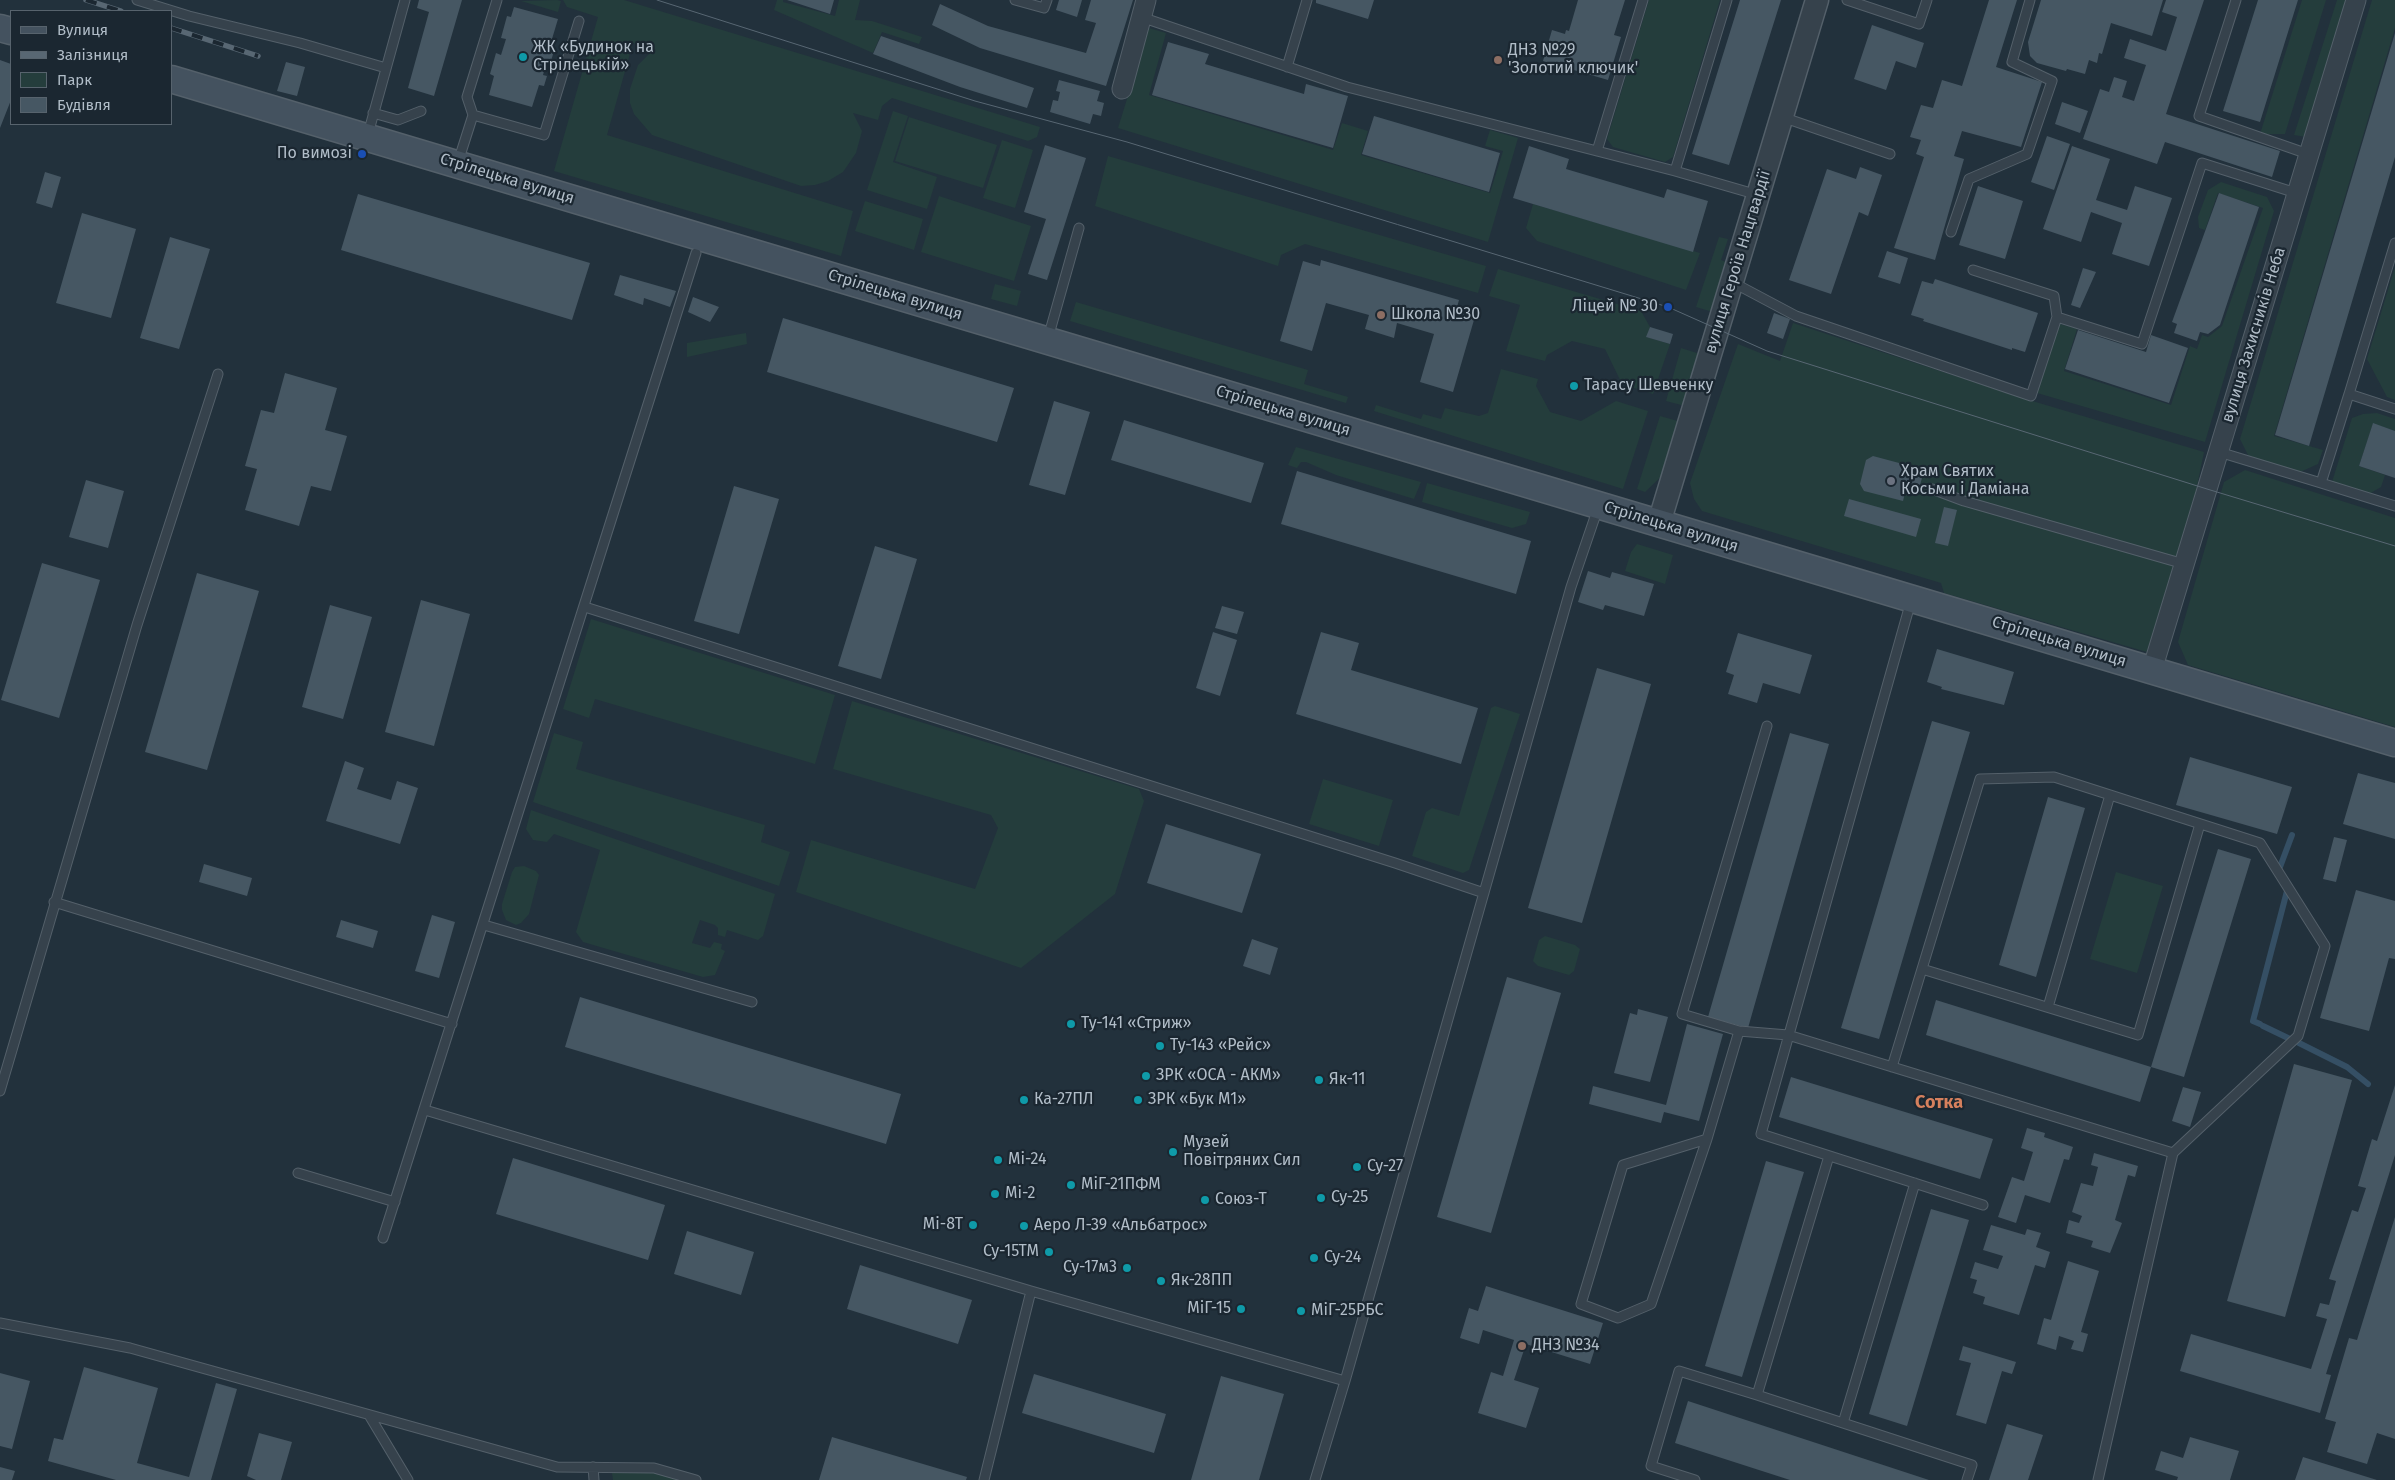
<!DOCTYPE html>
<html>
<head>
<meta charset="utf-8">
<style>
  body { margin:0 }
  #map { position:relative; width:2395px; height:1480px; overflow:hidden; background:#22313c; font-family:"Fira Sans",sans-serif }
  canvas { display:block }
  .legend { position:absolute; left:10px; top:10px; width:162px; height:115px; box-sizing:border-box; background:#1b2731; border:1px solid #57636d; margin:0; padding:6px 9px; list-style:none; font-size:15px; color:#b1bdc8 }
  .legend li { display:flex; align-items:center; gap:10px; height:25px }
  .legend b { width:25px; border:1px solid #57636d }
</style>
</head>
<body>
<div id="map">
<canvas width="2395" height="1480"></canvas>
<ul class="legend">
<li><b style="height:6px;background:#44525f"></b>Вулиця</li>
<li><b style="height:6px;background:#586773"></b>Залізниця</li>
<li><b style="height:14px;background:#243d3c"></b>Парк</li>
<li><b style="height:14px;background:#465763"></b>Будівля</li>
</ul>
</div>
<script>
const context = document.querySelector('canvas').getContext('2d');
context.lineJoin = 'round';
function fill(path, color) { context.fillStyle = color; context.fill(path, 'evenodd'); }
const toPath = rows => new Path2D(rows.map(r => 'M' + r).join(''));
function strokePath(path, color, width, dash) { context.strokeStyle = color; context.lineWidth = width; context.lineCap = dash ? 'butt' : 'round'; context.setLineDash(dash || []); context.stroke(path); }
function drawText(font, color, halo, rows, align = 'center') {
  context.font = font + ' "Fira Sans",sans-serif'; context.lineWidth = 4.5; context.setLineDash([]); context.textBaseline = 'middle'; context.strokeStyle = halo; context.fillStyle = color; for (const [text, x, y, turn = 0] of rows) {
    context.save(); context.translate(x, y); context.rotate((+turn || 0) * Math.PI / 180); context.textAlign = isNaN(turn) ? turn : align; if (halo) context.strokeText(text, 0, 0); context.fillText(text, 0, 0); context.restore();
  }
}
const green = toPath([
  [557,0,561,1,558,12,521,1],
  [563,0,624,0,1040,127,1037,137,1028,141,892,98,882,106,878,120,853,113,862,131,856,153,843,172,828,181,815,185,801,186,652,135,634,114,630,103,630,89,638,65,653,50,633,43,607,135,853,211,841,256,554,171,598,17,567,7],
  [777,0,783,0,783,2,835,16,839,0,860,0,855,20,872,21,922,37,919,44,882,32,873,53,774,10],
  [1649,0,1720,0,1673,157,1665,162,1613,147,1607,139],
  [2302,0,2326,0,2285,134,2260,134],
  [2337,0,2348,0,2306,137,2294,135],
  [2372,0,2395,0,2395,28,2274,436,2323,450,2318,464,2298,473,2249,457,2240,439],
  [1149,28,1166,33,1149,95,1333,150,1342,123,1368,131,1361,155,1490,193,1503,151,1485,146,1490,130,1518,138,1488,242,1118,128],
  [893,111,908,116,893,162,937,177,927,209,867,190],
  [909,117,997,145,983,188,895,161],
  [1002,140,1033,150,1015,208,983,198],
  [1108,156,1486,266,1478,293,1305,244,1281,255,1278,266,1095,206],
  [2221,182,2267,197,2274,211,2205,442,2037,393,2060,324,2077,329,2064,371,2171,405,2190,346,2197,349,2202,335,2208,337,2222,326,2263,208,2218,193,2205,230,2199,228,2198,217,2208,190],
  [939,196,1031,226,1014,281,921,252],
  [865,201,923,219,914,250,855,231],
  [1533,204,1700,253,1686,290,1537,241,1526,228],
  [1719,237,1728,239,1721,260,1732,264,1716,313,1696,307],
  [2395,267,2395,400,2387,397,2367,359],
  [1498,269,1641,311,1650,327,1647,337,1670,344,1653,394,1622,384,1605,349,1572,341,1547,355,1545,361,1506,351,1520,305,1489,296],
  [995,284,1021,291,1017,306,991,299],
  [1076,302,1308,370,1304,384,1348,397,1346,403,1070,321],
  [1793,323,2029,400,2204,452,2196,491,2147,652,1944,593,1941,583,1702,511,1694,499,1690,483,1738,344,1780,361],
  [746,333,747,344,687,357,687,343],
  [1681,348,1700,354,1685,406,1666,401],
  [1501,369,1538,379,1536,386,1550,412,1581,421,1616,401,1648,411,1623,489,1374,411,1376,405,1421,419,1423,414,1441,419,1445,408,1479,416,1488,413],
  [2377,413,2395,419,2395,431,2373,424,2359,466,2385,475,2381,487,2369,494,2332,482,2352,418,2363,414],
  [1660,416,1681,422,1666,472,1645,492,1637,489],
  [1296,447,1421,482,1414,499,1336,475,1306,462,1301,462,1297,468,1288,465],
  [2245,470,2395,518,2395,727,2188,665,2178,642,2224,482],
  [1427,483,1530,512,1526,524,1512,528,1422,502],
  [1637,544,1673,555,1665,584,1625,571,1631,552],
  [591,619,835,695,815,764,595,699,589,718,563,709],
  [852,701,1139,789,1144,801,1115,894,1021,968,796,892,811,840,975,889,998,828,991,815,833,769],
  [1495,706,1520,714,1469,870,1463,873,1412,856,1426,812,1432,808,1459,816,1491,708],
  [554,733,583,742,576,769,765,825,761,842,790,852,779,886,533,802],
  [1323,779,1393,800,1379,846,1309,824],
  [531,810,775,894,763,936,758,940,727,930,725,937,718,935,718,928,715,925,700,920,692,943,710,948,714,942,722,944,721,949,725,951,715,975,703,977,583,942,576,932,600,850,554,834,547,842,533,840,526,829],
  [524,866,536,871,539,875,529,914,521,923,516,925,506,920,502,910,502,904,512,872,515,867],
  [2116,872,2163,886,2137,973,2090,959],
  [1545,936,1575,945,1580,949,1574,971,1569,975,1538,966,1533,961,1539,940],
  [611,1467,654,1468,696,1480,613,1480]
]);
const stream = toPath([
  [2280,867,2292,835],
  [2260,1024,2253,1021,2287,891],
  [2263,1026,2288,1038],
  [2299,1043,2347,1067,2368,1084]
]);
const building = toPath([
  [419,0,462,0,434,96,408,88,429,12,417,8],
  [787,0,834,0,830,14],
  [1059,0,1082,0,1077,17,1056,10],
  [1091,0,1133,0,1106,86,980,48,932,25,940,4,988,26,1086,53,1096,23,1085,20],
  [1316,0,1374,0,1368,19,1316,3],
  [1578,0,1625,0,1614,35,1621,37,1608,80,1543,61,1552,30,1565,34,1566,30,1569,31],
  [1740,0,1781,0,1729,165,1692,154],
  [1989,0,2017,0,1996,67,2042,82,2021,147,1962,131,1954,156,1964,159,1935,260,1894,248,1924,157,1916,154,1921,140,1910,137,1921,105,1933,108,1942,80,1962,86],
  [2041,0,2163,0,2152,36,2111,23,2102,54,2099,53,2097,63,2089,60,2085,74,2067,69,2066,71,2037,63,2030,56,2028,42],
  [2166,0,2204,0,2166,114,2280,151,2272,177,2165,142,2157,164,2083,139,2100,89,2109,92,2114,77,2127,81,2122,97,2134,101,2146,65,2124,58,2130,39,2166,51,2177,17,2162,12],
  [2258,0,2298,0,2260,122,2223,111],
  [514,7,558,19,549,49,554,51,551,61,547,60,543,75,547,76,544,86,539,85,532,107,489,95,494,76,490,74,496,53,501,55,506,39,501,38,507,16,511,17],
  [1872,25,1924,43,1916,68,1896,61,1886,90,1854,79],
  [2395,33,2395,157,2309,446,2275,435],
  [881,36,1034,88,1027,108,960,87,873,54],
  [1168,42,1209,54,1205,64,1304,94,1306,84,1348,96,1333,148,1152,95],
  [0,60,11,64,11,100,0,128],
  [286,62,305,67,297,96,277,91],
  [1059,80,1100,91,1097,101,1104,103,1101,116,1093,114,1090,124,1050,112,1053,100,1058,101,1060,92,1056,91],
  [2062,102,2088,111,2080,133,2055,124],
  [1374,116,1500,153,1489,192,1362,154],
  [2047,136,2070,144,2054,190,2031,182],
  [1045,145,1086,158,1047,280,1028,274,1046,219,1024,212],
  [1529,146,1569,159,1566,169,1664,198,1667,189,1708,201,1693,252,1513,198],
  [2072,146,2110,159,2096,200,2127,210,2135,186,2172,198,2149,266,2112,254,2122,223,2091,212,2081,242,2043,229],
  [1860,167,1882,175,1868,216,1859,212,1831,294,1789,280,1827,169,1856,179],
  [45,172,61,177,52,208,36,203],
  [1978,186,2023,201,2005,259,1959,245],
  [2219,193,2259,207,2220,325,2208,334,2200,332,2197,341,2174,333,2177,324,2172,322],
  [358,194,590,263,572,320,341,250],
  [82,213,136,229,111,318,56,303],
  [170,237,210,249,179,349,140,338],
  [1887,251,1908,258,1900,284,1878,277],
  [1321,260,1459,300,1457,307,1476,313,1453,392,1420,382,1434,334,1397,323,1394,338,1365,329,1369,315,1326,303,1312,351,1280,341,1303,261,1320,266],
  [2083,268,2096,272,2080,308,2071,305],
  [620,275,676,291,670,307,644,298,643,305,614,295],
  [1935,279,2038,313,2025,352,2012,348,2012,350,1923,321,1924,319,1911,315,1922,281,1933,284],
  [693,297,719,307,710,322,688,312],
  [1774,313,1790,319,1783,339,1767,333],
  [783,318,1014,388,997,442,767,372],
  [1650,327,1673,334,1670,344,1646,337],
  [2078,330,2146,352,2151,335,2188,348,2169,403,2065,369],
  [285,373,337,388,325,430,347,436,331,491,311,486,299,526,245,510,257,469,245,466,261,410,274,413],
  [1054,401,1090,412,1065,495,1029,485],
  [1124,420,1264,463,1251,503,1111,460],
  [2373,423,2395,431,2395,478,2359,466],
  [1873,456,1914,467,1912,475,1922,478,1917,496,1905,493,1903,501,1864,491,1860,484,1866,460],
  [1297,471,1531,541,1516,594,1281,524],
  [86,480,124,491,108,548,69,537],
  [734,486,779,499,739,634,694,621],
  [1849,499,1921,519,1916,537,1844,516],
  [1944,507,1957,510,1948,546,1935,543],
  [875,546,917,559,881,679,838,666],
  [42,563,100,580,59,718,1,700],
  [1588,571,1610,578,1612,572,1654,584,1644,616,1605,605,1603,610,1578,602],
  [197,573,259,591,207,770,145,752],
  [421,600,470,614,434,746,385,732],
  [330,605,372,617,343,719,302,707],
  [1222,606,1244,612,1237,634,1215,628],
  [1213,632,1237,640,1220,696,1196,688],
  [1321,632,1359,643,1351,670,1478,708,1461,764,1296,714],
  [1738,633,1812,655,1800,694,1763,683,1757,703,1728,694,1734,675,1726,672],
  [1937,649,2014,672,2004,705,1941,689,1942,687,1927,682],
  [1597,668,1651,684,1582,923,1528,908],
  [1932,721,1970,732,1879,1039,1841,1028],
  [1790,733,1829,744,1748,1028,1708,1017],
  [2190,757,2292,787,2277,834,2176,805],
  [345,761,364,768,357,789,391,800,397,781,418,788,400,844,326,821],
  [2358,773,2395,783,2395,839,2343,824],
  [2048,797,2085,808,2036,977,1999,965],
  [1166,824,1261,854,1242,913,1147,883],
  [2334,837,2347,840,2336,882,2323,879],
  [2218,849,2251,859,2184,1077,2151,1067],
  [204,864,252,878,247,896,199,882],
  [2356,890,2395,901,2395,959,2389,958,2369,1031,2320,1018],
  [432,915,455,922,439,978,415,971],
  [341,920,378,931,373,948,336,937],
  [1252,939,1278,948,1270,975,1243,966],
  [1507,977,1561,993,1491,1233,1437,1217],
  [580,997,901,1094,886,1144,565,1047],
  [1936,1000,2151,1067,2140,1102,1926,1035],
  [1638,1009,1668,1017,1650,1082,1614,1073,1630,1013,1637,1015],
  [1687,1024,1723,1034,1699,1121,1664,1112,1661,1123,1589,1104,1593,1086,1666,1105],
  [2294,1064,2352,1080,2285,1317,2227,1301],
  [1791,1077,1993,1139,1980,1179,1779,1117],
  [2395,1085,2395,1155,2326,1374,2331,1375,2320,1413,2180,1371,2191,1334,2311,1369,2327,1319,2316,1316,2320,1303,2329,1305,2336,1281,2329,1279,2352,1210,2358,1212,2366,1188,2358,1186,2372,1139,2377,1141],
  [2183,1087,2201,1092,2190,1127,2172,1121],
  [2027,1128,2045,1133,2044,1137,2073,1147,2069,1160,2064,1159,2050,1203,2025,1195,2016,1223,1998,1217,2012,1177,2024,1181,2033,1152,2021,1148],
  [2094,1153,2138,1166,2135,1177,2128,1175,2115,1220,2122,1223,2110,1253,2091,1247,2093,1241,2066,1233,2069,1220,2079,1223,2082,1216,2072,1212,2081,1183,2093,1186,2098,1167,2091,1165],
  [513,1158,665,1205,648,1260,496,1214],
  [1766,1161,1804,1172,1742,1377,1705,1366],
  [1931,1209,1969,1220,1907,1426,1869,1414],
  [2395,1217,2395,1439,2377,1433,2367,1464,2327,1452,2336,1422,2325,1419,2349,1338,2357,1340],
  [1991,1225,2025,1235,2027,1229,2041,1233,2036,1247,2050,1252,2045,1268,2035,1265,2019,1315,1983,1304,1985,1297,1973,1293,1977,1280,1970,1278,1975,1262,1998,1269,2003,1256,1983,1250],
  [687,1231,754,1252,741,1295,674,1274],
  [2068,1261,2099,1271,2081,1332,2088,1334,2083,1352,2071,1349,2074,1341,2059,1336,2056,1350,2037,1344,2044,1318,2051,1320],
  [860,1265,972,1300,958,1344,847,1309],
  [1486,1286,1603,1323,1590,1364,1526,1344,1514,1380,1539,1388,1526,1428,1478,1413,1491,1372,1503,1376,1514,1340,1483,1330,1479,1344,1460,1338,1469,1308,1478,1311],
  [1963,1346,2016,1362,2012,1374,2002,1371,1986,1424,1956,1415,1971,1363,1959,1360],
  [84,1367,158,1388,137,1463,189,1477,216,1383,237,1389,211,1480,116,1480,48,1461,54,1438,63,1440],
  [0,1373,30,1381,12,1449,0,1446],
  [1034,1374,1166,1414,1154,1453,1022,1413],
  [1221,1376,1284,1394,1259,1480,1191,1480],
  [1688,1401,1929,1480,1790,1480,1675,1443],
  [2007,1424,2043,1435,2028,1480,1989,1480],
  [259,1433,292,1442,281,1480,256,1480,247,1476],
  [832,1437,967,1477,966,1480,819,1480],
  [2190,1437,2239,1451,2230,1480,2177,1480,2178,1477,2155,1470,2161,1451,2183,1458],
  [2303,1457,2377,1480,2295,1480],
  [0,1467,15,1471,12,1480,0,1480]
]);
const service = toPath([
  [137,0,189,16,300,43,386,68],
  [497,0,467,97,473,115,544,135,579,21],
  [1015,0,1044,8,1047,0],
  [1847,0,1919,24,1927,0],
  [2236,0,2199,116,2308,154],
  [1141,17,1347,87,1675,171,1758,195],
  [1287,67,1307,0],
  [373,113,398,120,421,111],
  [1782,117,1890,154],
  [368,134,405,0],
  [1597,151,1643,0],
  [458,162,473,115],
  [1675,171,1727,0],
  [1951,232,1969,179,2027,154,2052,81,2012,62,2030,0],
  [2395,243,2349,394,2395,409],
  [1732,282,1796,316,2031,396,2057,317,2054,296,1973,270],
  [2057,317,2142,344,2202,163,2296,193],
  [1048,338,1079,228],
  [2219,452,2321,483,2349,394],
  [2321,483,2395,506],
  [1932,489,1964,501,2184,564],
  [1911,601,1761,1134,1983,1205],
  [585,607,1395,863,1484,893],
  [1767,726,1682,1014,1739,1031,1788,1035,2173,1153],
  [54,902,452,1024],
  [484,925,752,1002],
  [1922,969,2138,1035,2200,824],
  [2048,1007,2110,795],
  [1892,1067,1980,779,2054,777,2260,843,2325,946,2298,1036,2173,1153,2098,1480],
  [0,1091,137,625,218,374],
  [425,1110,1031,1291,1345,1381,1571,587,1598,508],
  [1707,1139,1623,1165,1581,1304,1618,1318,1651,1304,1707,1139,1739,1031],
  [298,1173,395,1202],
  [383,1238,696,253],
  [0,1323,130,1348,557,1467,654,1468,696,1480],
  [1757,1395,1972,1465,1967,1480],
  [369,1415,408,1480],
  [1843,1423,1915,1183],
  [593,1467,594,1480],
  [984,1480,1031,1291],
  [1315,1480,1345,1381],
  [1695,1480,1651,1466,1679,1371,1757,1395,1829,1156]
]);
const minor = toPath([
  [1122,89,1146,0],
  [2152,670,2356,0]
]);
const tertiary = toPath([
  [1659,523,1817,0]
]);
const secondary = toPath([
  [0,28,11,31],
  [171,79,2395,743]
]);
const tram = toPath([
  [657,0,975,101,1127,142,1668,307,1767,351,2207,489,2395,546]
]);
const rail = toPath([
  [86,0,121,11],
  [171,28,258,56]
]);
const markers = [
  [523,57,5,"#0f9aa8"],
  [1498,60,5,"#8d6e63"],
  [362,154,5,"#1a4fb4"],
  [1668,307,5,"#1a4fb4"],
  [1381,315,5,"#8d6e63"],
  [1574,386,5,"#0f9aa8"],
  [1891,481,5,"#6b7280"],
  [1071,1024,5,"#0f9aa8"],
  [1160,1046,5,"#0f9aa8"],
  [1146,1076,5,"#0f9aa8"],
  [1319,1080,5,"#0f9aa8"],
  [1024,1100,5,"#0f9aa8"],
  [1138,1100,5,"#0f9aa8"],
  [1173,1152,5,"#0f9aa8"],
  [998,1160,5,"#0f9aa8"],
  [1357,1167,5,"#0f9aa8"],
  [1071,1185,5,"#0f9aa8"],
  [995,1194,5,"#0f9aa8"],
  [1321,1198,5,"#0f9aa8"],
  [1205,1200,5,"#0f9aa8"],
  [973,1225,5,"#0f9aa8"],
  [1024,1226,5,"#0f9aa8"],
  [1049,1252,5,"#0f9aa8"],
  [1314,1258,5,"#0f9aa8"],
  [1127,1268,5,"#0f9aa8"],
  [1161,1281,5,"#0f9aa8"],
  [1241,1309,5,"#0f9aa8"],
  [1301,1311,5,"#0f9aa8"],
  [1522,1346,5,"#8d6e63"]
];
const poiNames = [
  ["ЖК «Будинок на",533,48],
  ["Стрілецькій»",533,66],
  ["ДНЗ №29",1508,51],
  ["'Золотий ключик'",1508,69],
  ["По вимозі",352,154,"right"],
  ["Ліцей № 30",1658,307,"right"],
  ["Школа №30",1391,315],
  ["Тарасу Шевченку",1584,386],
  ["Храм Святих",1901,472],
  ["Косьми і Даміана",1901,490],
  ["Ту-141 «Стриж»",1081,1024],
  ["Ту-143 «Рейс»",1170,1046],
  ["ЗРК «ОСА - АКМ»",1156,1076],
  ["Як-11",1329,1080],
  ["Ка-27ПЛ",1034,1100],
  ["ЗРК «Бук М1»",1148,1100],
  ["Музей",1183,1143],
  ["Повітряних Сил",1183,1161],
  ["Мі-24",1008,1160],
  ["Су-27",1367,1167],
  ["МіГ-21ПФМ",1081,1185],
  ["Мі-2",1005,1194],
  ["Су-25",1331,1198],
  ["Союз-Т",1215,1200],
  ["Мі-8Т",963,1225,"right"],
  ["Аеро Л-39 «Альбатрос»",1034,1226],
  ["Су-15ТМ",1039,1252,"right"],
  ["Су-24",1324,1258],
  ["Су-17м3",1117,1268,"right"],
  ["Як-28ПП",1171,1281],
  ["МіГ-15",1231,1309,"right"],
  ["МіГ-25РБС",1311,1311],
  ["ДНЗ №34",1532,1346]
];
const streetNames = [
  ["Стрілецька вулиця",507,179,17],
  ["вулиця Героїв Нацгвардії",1738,262,-73],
  ["Стрілецька вулиця",895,295,17],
  ["вулиця Захисників Неба",2254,335,-73],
  ["Стрілецька вулиця",1283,411,17],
  ["Стрілецька вулиця",1671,527,17],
  ["Стрілецька вулиця",2059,642,17]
];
const neighbourhoodNames = [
  ["Сотка",1939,1103]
];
fill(green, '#243d3c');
strokePath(stream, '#354f64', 6);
fill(building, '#465763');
strokePath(service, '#54606a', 11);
strokePath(minor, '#54606a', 21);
strokePath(tertiary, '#54606a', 25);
strokePath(secondary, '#54606a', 29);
strokePath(service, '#36424c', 9);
strokePath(minor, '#36424c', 19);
strokePath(tertiary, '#36424c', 22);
strokePath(secondary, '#44525f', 26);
strokePath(tram, '#586773', 1);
strokePath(rail, '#586773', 5.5);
strokePath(rail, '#1b2731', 4, [11]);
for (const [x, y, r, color] of markers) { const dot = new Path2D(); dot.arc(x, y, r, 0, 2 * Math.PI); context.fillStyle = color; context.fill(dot); strokePath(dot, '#1b2731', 2); }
drawText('16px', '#b1bdc8', '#1b2731', poiNames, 'left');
drawText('16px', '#b1bdc8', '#1b2731', streetNames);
drawText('bold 18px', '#d6805d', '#1b2731', neighbourhoodNames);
</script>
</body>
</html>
